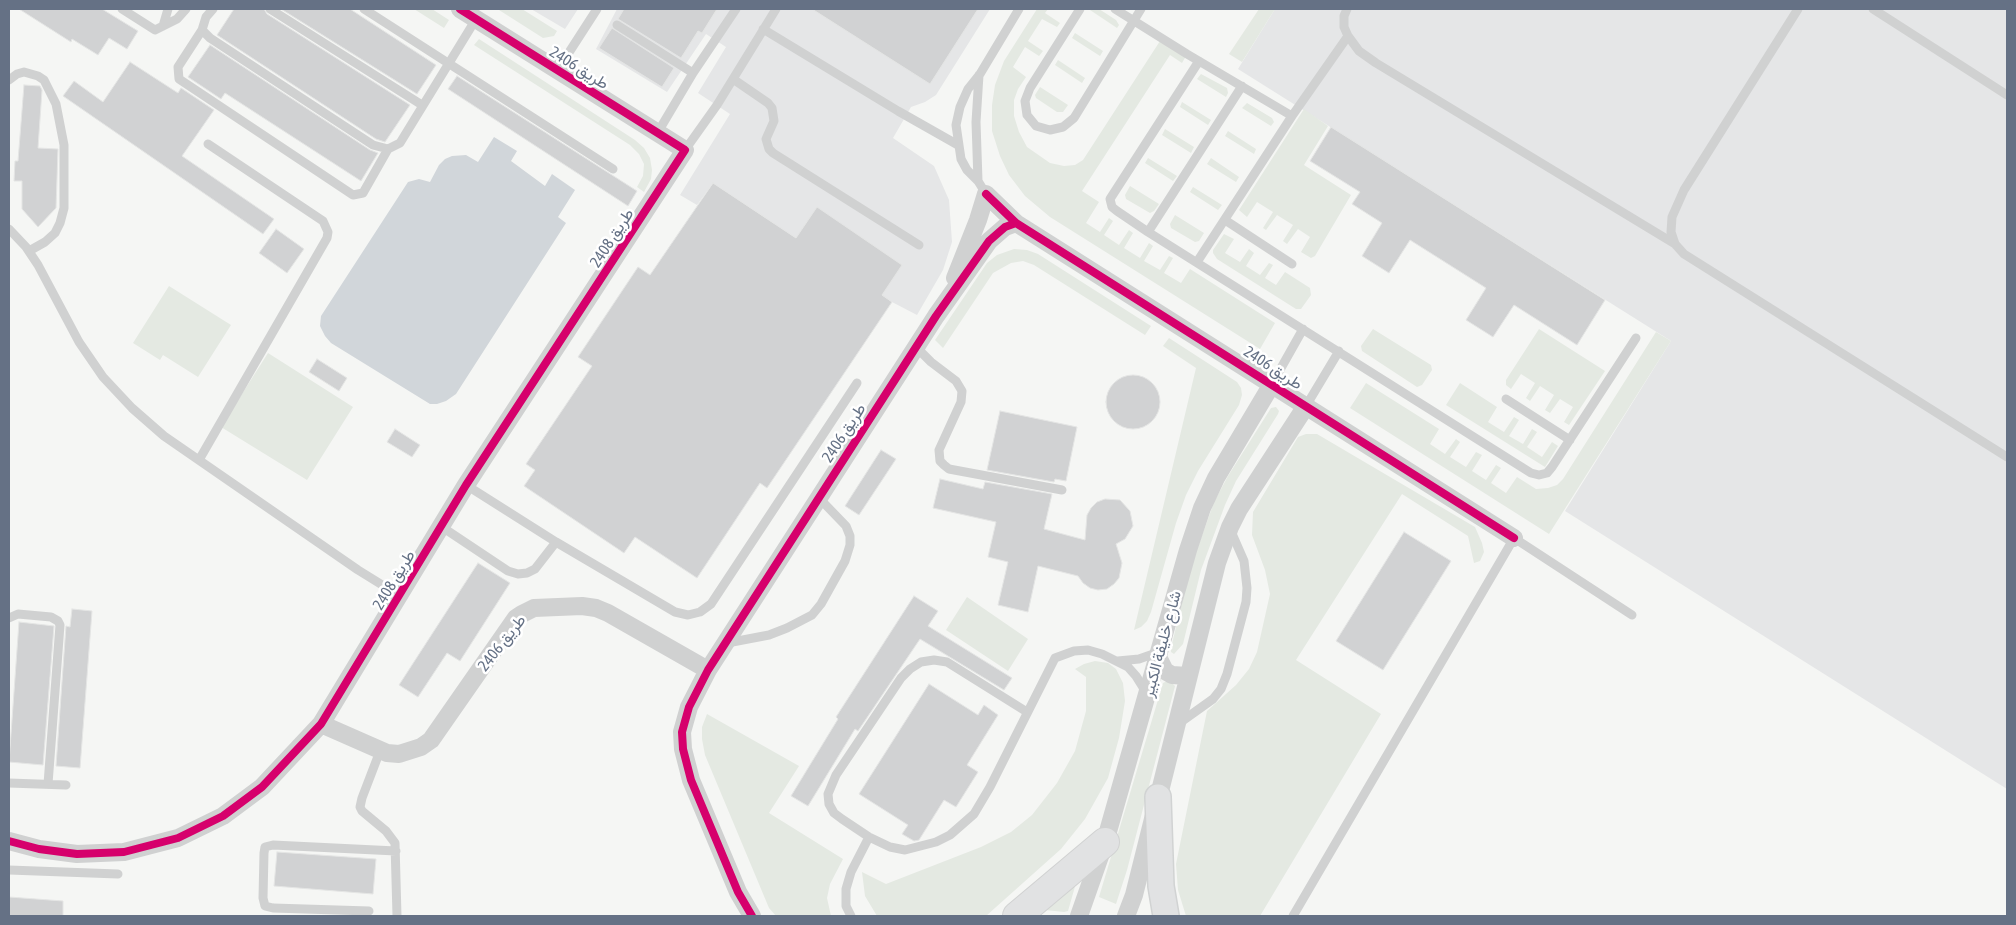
<!DOCTYPE html>
<html>
<head>
<meta charset="utf-8">
<style>
  body { margin:0 }
  #map { position:relative; width:2016px; height:925px; overflow:hidden; background:#f5f6f4; font-family:"Asap Condensed",sans-serif }
  canvas { display:block }
  .frame { position:absolute; inset:0; border:10px solid #657185; pointer-events:none }
</style>
</head>
<body>
<div id="map">
<canvas width="2016" height="925"></canvas>
<div class="frame"></div>
</div>
<script>
const context = document.querySelector('canvas').getContext('2d');
context.lineJoin = 'round';
function fill(path, color) { context.fillStyle = color; context.fill(path, 'evenodd'); }
const toPath = rows => new Path2D(rows.map(r => 'M' + r).join(''));
function strokePath(path, color, width, dash) { context.strokeStyle = color; context.lineWidth = width; context.lineCap = dash ? 'butt' : 'round'; context.setLineDash(dash || []); context.stroke(path); }
function drawText(font, color, halo, rows, align = 'center') {
  context.font = font + ' "Asap Condensed",Vazirmatn,sans-serif'; context.lineWidth = 5; context.setLineDash([]); context.textBaseline = 'middle'; context.strokeStyle = halo; context.fillStyle = color; for (const [text, x, y, turn = 0] of rows) {
    context.save(); context.translate(x, y); context.rotate((+turn || 0) * Math.PI / 180); context.textAlign = isNaN(turn) ? turn : align; if (halo) context.strokeText(text, 0, 0); context.fillText(text, 0, 0); context.restore();
  }
}
const built = toPath([
  [531,9,578,9,565,29],
  [617,9,990,9,936,95,925,102,911,107,893,138,934,166,949,200,952,242,943,270,917,315,892,302,713,183,697,205,680,195,730,114,698,93,726,47,706,34,667,92,596,49],
  [1275,9,2007,9,2007,789,1565,511,1671,341,1238,69]
]);
const green = toPath([
  [414,9,432,9,449,20,444,28],
  [500,9,522,9,557,31,554,36,543,38,499,10],
  [1037,9,1048,9,1045,13,1060,23,1057,27,1042,19,1028,41,1043,51,1039,56,1025,47,1013,67,1026,77,1018,89,1014,100,1014,116,1019,132,1027,147,1050,163,1064,166,1075,165,1083,160,1160,41,1186,56,1182,63,1170,55,1082,191,1099,202,1086,223,1100,232,1109,218,1113,221,1104,235,1119,245,1129,230,1133,233,1124,248,1140,258,1149,243,1153,246,1144,261,1160,270,1169,256,1173,258,1164,273,1181,283,1190,269,1275,323,1260,349,1050,217,1025,196,1009,175,1000,156,992,131,992,105,995,85,1004,61],
  [1091,9,1099,9,1116,20,1119,25,1117,28,1090,10],
  [1259,9,1275,9,1242,62,1229,54],
  [1075,33,1103,51,1100,56,1072,38],
  [479,39,635,140,644,148,650,158,652,170,651,179,644,192,637,187,643,176,644,164,639,154,630,145,474,45],
  [1058,60,1085,78,1082,83,1055,65],
  [1201,74,1227,88,1228,93,1226,97,1197,79],
  [1040,87,1068,105,1063,112,1057,112,1036,98,1035,95],
  [1182,102,1211,120,1208,125,1180,107],
  [1247,103,1272,118,1274,122,1271,126,1242,108],
  [1304,109,1328,126,1304,165,1351,195,1315,256,1311,258,1301,252,1310,237,1298,229,1287,244,1283,241,1293,225,1277,215,1266,230,1263,228,1273,212,1257,202,1247,217,1239,210],
  [1165,129,1194,147,1191,153,1162,135],
  [1228,131,1256,149,1254,154,1225,136],
  [1148,158,1177,176,1173,181,1145,163],
  [1211,158,1239,177,1236,182,1207,164],
  [1130,186,1159,204,1154,211,1150,213,1126,199,1125,195],
  [1193,187,1222,205,1218,210,1190,192],
  [1175,215,1204,233,1199,241,1195,242,1171,228,1170,224],
  [1224,234,1234,239,1225,253,1240,262,1249,249,1254,253,1246,266,1260,275,1269,263,1273,265,1265,278,1276,285,1285,272,1310,288,1311,295,1301,309,1296,309,1217,259,1213,253,1213,250],
  [1014,249,1027,250,1038,254,1151,326,1145,335,1034,265,1023,261,1011,263,993,273,943,348,935,340,987,263,997,255],
  [169,286,231,325,198,377,163,355,160,360,133,343],
  [1373,329,1431,365,1432,370,1422,385,1417,387,1362,351,1361,346],
  [1539,329,1605,371,1569,425,1564,422,1573,407,1560,399,1550,413,1545,410,1554,395,1540,386,1530,401,1526,398,1535,383,1521,374,1511,389,1506,385,1506,380],
  [1656,332,1671,341,1549,534,1350,408,1366,383,1439,429,1430,444,1445,454,1456,439,1460,442,1450,457,1466,467,1476,452,1482,455,1472,471,1486,480,1496,465,1501,468,1491,483,1506,493,1517,477,1536,489,1548,488,1557,485,1563,479],
  [1169,338,1237,382,1241,388,1242,395,1239,405,1198,471,1186,495,1176,523,1151,612,1147,621,1141,627,1134,630,1196,368,1163,346],
  [268,353,353,407,307,480,221,427],
  [1460,383,1497,407,1488,422,1504,432,1514,417,1519,420,1509,436,1523,444,1532,429,1537,432,1527,447,1542,457,1552,442,1558,446,1545,467,1446,405],
  [1276,407,1279,411,1278,414,1236,481,1225,505,1201,570,1183,644,1174,654,1171,652,1171,648,1190,569,1214,502,1228,476,1271,408],
  [1306,434,1317,434,1475,527,1482,543,1484,552,1480,561,1474,563,1468,536,1402,494,1296,660,1381,714,1260,916,1186,916,1178,890,1176,864,1207,711,1236,685,1249,669,1257,652,1270,594,1265,570,1252,535,1253,512,1298,437],
  [967,597,1028,639,1008,671,946,630],
  [1095,661,1108,663,1116,669,1123,683,1125,701,1119,738,1108,778,1085,819,1061,849,986,916,877,916,865,896,862,872,886,884,981,847,1011,832,1032,815,1057,783,1075,751,1086,711,1086,677,1075,669,1084,664],
  [1169,680,1175,686,1127,870,1116,904,1099,897,1163,683],
  [707,714,799,766,769,813,843,859,830,884,827,898,831,916,776,916,769,908,705,755,702,739,702,727],
  [1078,876,1068,911,1064,912,1045,910]
]);
const water = toPath([
  [494,137,517,151,511,161,545,186,552,174,575,190,558,217,566,223,456,394,446,401,437,404,430,404,331,343,325,336,320,326,321,316,408,182,419,179,430,182,439,165,445,159,452,156,466,155,478,162]
]);
const building = toPath([
  [19,9,102,9,138,31,127,49,109,38,98,55,72,39,71,42,19,9],
  [234,9,264,9,267,14,410,105,385,142,376,139,217,35,234,9],
  [281,9,350,9,436,65,417,94,281,9],
  [624,9,717,9,702,33,698,31,681,58,618,19,624,9],
  [812,9,978,9,930,84,812,9],
  [612,28,674,68,662,87,599,48,612,28],
  [210,45,370,150,378,153,361,181,225,93,221,99,188,77,210,45],
  [130,62,178,93,181,88,214,110,182,156,274,219,263,234,63,96,74,81,103,102,130,62],
  [457,76,637,191,628,206,448,89,457,76],
  [24,85,40,86,42,90,38,148,58,149,56,208,38,227,22,209,22,181,14,181,15,161,18,161,24,85],
  [1331,127,1605,300,1577,345,1514,305,1493,337,1466,320,1486,288,1410,240,1389,273,1362,256,1382,223,1352,204,1360,192,1310,161,1331,127],
  [713,183,796,238,817,207,902,265,882,295,892,302,767,488,760,483,697,578,635,537,624,553,524,486,535,470,526,464,592,366,578,357,638,267,650,275,713,183],
  [276,229,304,249,287,273,259,253,276,229],
  [317,359,347,378,339,391,309,372,317,359],
  '1106 402a27 27 0 1 1 54 0a27 27 0 1 1-54 0Z',
  [1000,411,1077,427,1066,481,1055,479,1054,482,987,470,1000,411],
  [395,429,420,445,412,457,387,442,395,429],
  [881,450,896,459,859,515,845,506,881,450],
  [940,479,983,489,985,482,1052,494,1044,529,1085,540,1087,515,1091,508,1097,502,1105,499,1120,500,1130,511,1133,526,1125,539,1116,544,1122,563,1119,578,1114,584,1107,589,1098,590,1090,588,1083,583,1078,576,1038,566,1028,612,998,605,1008,562,988,557,996,522,933,508,940,479],
  [1404,532,1451,561,1383,670,1336,641,1404,532],
  [478,563,510,583,460,661,447,653,418,697,399,685,478,563],
  [914,596,938,611,928,626,1012,678,1004,690,920,639,858,731,855,729,808,806,791,796,838,719,836,717,914,596],
  [72,609,92,611,80,768,56,766,66,626,70,627,72,609],
  [19,622,54,626,43,765,9,762,19,622],
  [929,684,978,715,984,705,998,715,967,765,978,772,956,807,944,800,919,840,914,841,902,834,908,825,859,794,929,684],
  [277,852,376,859,373,894,274,886,277,852],
  [9,897,63,901,63,916,9,916,9,897]
]);
const service = toPath([
  [122,9,155,30,177,19,186,9],
  [213,9,206,17,202,30,210,38,373,145,388,149,400,143,476,19],
  [270,9,422,105],
  [364,9,613,169],
  [1080,9,1030,88,1025,101,1027,115,1036,126,1050,130,1063,127,1074,118,1141,9],
  [1115,9,1187,54,1292,116],
  [1347,9,1344,16,1344,27,1348,36,1359,51,1376,63,1675,244],
  [1798,9,1684,190,1672,217,1671,232,1675,244,1684,254,2007,457],
  [1873,9,2007,95],
  [617,25,693,73],
  [163,26,168,9],
  [763,29,898,111,958,145],
  [202,30,178,67,179,79,353,195,363,193,388,149],
  [1199,61,1110,199,1112,207,1117,211,1148,232,1531,473,1539,475,1547,473,1552,467,1636,338],
  [557,71,597,9],
  [733,79,768,103,772,108,774,121,766,139,769,149,773,153,919,245],
  [9,80,17,74,24,72,38,76,44,80,56,104,64,145,64,208,60,223,55,233,45,242,29,251],
  [658,132,693,73,736,9],
  [685,150,717,105,776,9],
  [978,181,976,122,979,75],
  [986,194,978,181,967,170,961,159,956,125,960,107,968,89,980,74,1019,9],
  [1225,220,1292,264],
  [9,229,26,247,38,265,79,342,103,377,132,408,164,436,358,570,400,596],
  [1148,232,1242,86],
  [1197,262,1292,116,1348,36],
  [916,347,931,362,956,381,962,391,961,402,939,450,940,461,944,465,949,469,1062,490],
  [1272,384,1303,329],
  [1506,399,1570,440],
  [1306,406,1339,351],
  [199,460,327,238,328,232,323,221,208,144],
  [466,485,556,542,675,612,688,615,700,612,711,604,857,383],
  [442,527,508,571,518,574,527,573,535,569,556,542],
  [9,618,18,614,51,617,58,621,60,625,48,784],
  [727,643,769,635,787,628,812,615,821,604,845,561,850,545,850,536,846,526,819,498],
  [1118,661,1139,659,1159,652],
  [1027,712,947,662,934,660,921,662,910,669,901,678,836,775,828,794,829,804,834,813,842,819,869,837,890,847,905,850,936,842,950,835,974,814,990,787,1055,658,1074,651,1088,650,1102,654,1128,667,1136,676,1146,692],
  [1178,724,1213,699,1221,689,1227,674,1246,602,1247,588,1244,561,1230,529],
  [380,751,362,798,360,807,362,811,386,831,395,843,397,916],
  [9,783,66,785],
  [9,870,118,874],
  [369,911,273,908,265,906,263,898,264,853,265,847,273,845,396,851],
  [851,916,846,906,846,889,851,872,869,837],
  [1293,916,1514,538,1632,615]
]);
const minor = toPath([
  [986,194,1016,223,1514,538],
  [955,278,978,220,986,194],
  [1158,657,1165,671,1172,675,1188,676],
  [321,724,387,753,399,754,421,747,431,740,516,618,522,614,534,608,582,606,596,608,608,613,708,670],
  [9,841,39,849,77,854,124,852,178,838,223,816,262,787,321,724,466,485,685,150,460,9],
  [752,916,738,892,691,780,683,749,682,732,689,707,708,670,936,316,989,241,1005,227,1016,223],
  [1079,916,1105,842,1188,550,1202,508,1216,478,1272,384],
  [1126,916,1134,895,1217,563,1230,527,1239,509,1306,406]
]);
const secondary = toPath([
  [1158,797,1161,886,1166,916]
]);
const primary = toPath([
  [1017,916,1105,842]
]);
const cycleway = toPath([
  [986,194,1016,223,1514,538],
  [9,841,39,849,77,854,124,852,178,838,223,816,262,787,321,724,466,485,685,150,460,9],
  [752,916,738,892,691,780,683,749,682,732,689,707,708,670,936,316,989,241,1005,227,1016,223]
]);
const streetNames = [
  ["طريق 2406",579,68,32],
  ["طريق 2408",612,238,-57],
  ["طريق 2406",1273,368,33],
  ["طريق 2406",844,433,-57],
  ["طريق 2408",394,580,-59],
  ["طريق 2406",502,643,-52],
  ["شارع خليفة الكبير",1162,644,-75]
];
fill(built, '#e5e6e7');
fill(green, '#e4e9e2');
fill(water, '#d1d6da');
fill(building, '#d1d2d3');
strokePath(building, '#e4e5e4', 1);
strokePath(secondary, '#d1d3d3', 28);
strokePath(primary, '#d1d2d2', 30);
strokePath(service, '#d0d1d1', 9);
strokePath(minor, '#d0d1d1', 18);
strokePath(secondary, '#e1e2e3', 25);
strokePath(primary, '#e1e2e3', 28);
strokePath(cycleway, '#d6006c', 8);
drawText('16px', '#657185', '#fff', streetNames);
</script>
</body>
</html>
